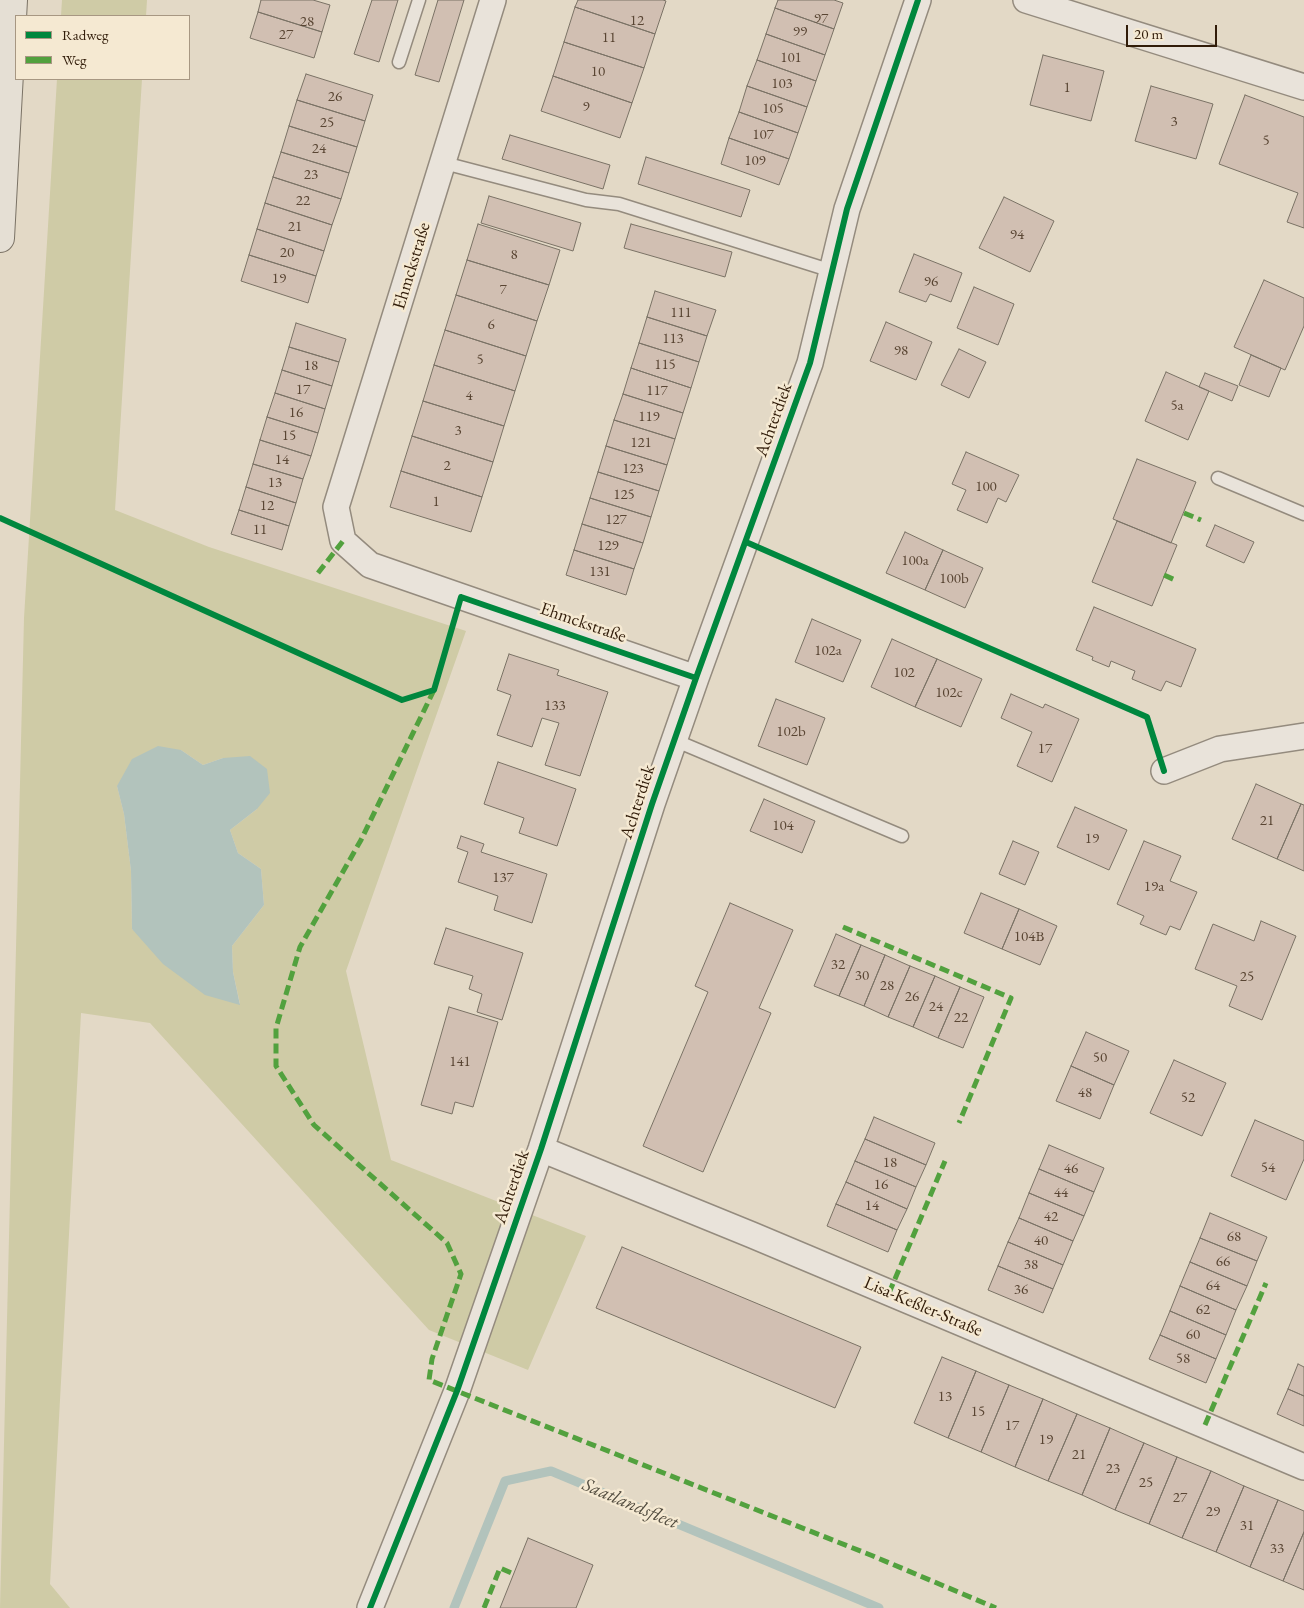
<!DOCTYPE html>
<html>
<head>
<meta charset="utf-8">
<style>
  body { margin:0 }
  #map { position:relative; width:1304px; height:1608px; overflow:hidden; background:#e3d9c6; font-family:"EB Garamond",serif }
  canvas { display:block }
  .legend { position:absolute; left:15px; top:15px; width:175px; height:65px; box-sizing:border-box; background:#f5e9d2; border:1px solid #a79782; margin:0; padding:6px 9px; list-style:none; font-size:15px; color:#311c09 }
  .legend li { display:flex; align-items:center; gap:10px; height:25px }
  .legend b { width:25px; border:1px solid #a79782 }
  .scale { position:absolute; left:1126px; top:25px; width:91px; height:22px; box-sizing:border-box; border:2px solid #311c09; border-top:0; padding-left:6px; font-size:15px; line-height:18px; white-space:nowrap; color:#311c09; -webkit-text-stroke:4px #f5e9d2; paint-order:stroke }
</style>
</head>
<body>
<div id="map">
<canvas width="1304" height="1608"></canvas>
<ul class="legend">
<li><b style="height:6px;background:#00873e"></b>Radweg</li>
<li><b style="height:6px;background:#52a13e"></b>Weg</li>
</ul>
<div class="scale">20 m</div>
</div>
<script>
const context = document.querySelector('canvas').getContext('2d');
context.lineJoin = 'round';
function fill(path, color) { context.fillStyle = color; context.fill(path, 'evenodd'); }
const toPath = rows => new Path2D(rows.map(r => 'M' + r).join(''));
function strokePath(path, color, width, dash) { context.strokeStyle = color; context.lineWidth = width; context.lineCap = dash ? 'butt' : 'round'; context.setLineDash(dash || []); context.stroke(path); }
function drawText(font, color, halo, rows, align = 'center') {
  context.font = font + ' "EB Garamond",serif'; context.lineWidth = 5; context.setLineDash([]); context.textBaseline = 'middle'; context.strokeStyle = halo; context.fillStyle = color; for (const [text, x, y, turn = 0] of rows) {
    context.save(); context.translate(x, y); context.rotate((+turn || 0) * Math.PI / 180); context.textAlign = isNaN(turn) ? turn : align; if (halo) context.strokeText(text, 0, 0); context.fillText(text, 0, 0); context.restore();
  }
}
const green = toPath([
  [62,0,147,0,146,16,61,16],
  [57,79,142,79,115,510,209,547,466,631,346,971,391,1160,586,1236,528,1370,429,1330,150,1023,81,1013,50,1584,70,1608,0,1608,24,618],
  [181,750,203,765,223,758,257,809,230,830,238,853,261,869,264,905,232,946,233,972,240,1004,132,929,131,871,124,814,117,786]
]);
const water = toPath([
  [158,746,181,750,203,765,223,758,250,756,267,769,270,793,257,809,230,830,238,853,261,869,264,905,232,946,233,972,240,1005,205,995,163,964,132,929,131,871,124,814,117,786,132,759]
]);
const stream = toPath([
  [454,1608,505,1481,551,1471,879,1608]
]);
const building = toPath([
  [261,0,313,0,330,5,322,32,258,12,261,0],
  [372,0,398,0,379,62,354,54,372,0],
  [438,0,464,0,439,82,415,75,438,0],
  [578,0,663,0,666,1,655,34,575,7,578,0],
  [778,0,834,0,843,3,834,29,775,8,778,0],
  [575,7,655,34,644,68,564,42,575,7],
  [775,8,834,29,825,55,766,34,775,8],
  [258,12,322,32,314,58,250,38,258,12],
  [766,34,825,55,816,81,757,60,766,34],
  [564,42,644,68,632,103,553,76,564,42],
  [1043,55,1104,71,1091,121,1030,105,1043,55],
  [757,60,816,81,807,107,747,86,757,60],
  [306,74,373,95,365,121,297,100,306,74],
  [553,76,632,103,620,138,541,111,553,76],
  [747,86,807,107,798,133,739,112,747,86],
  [1151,86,1213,104,1196,159,1135,141,1151,86],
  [1245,95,1304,117,1304,228,1287,222,1298,193,1219,164,1245,95],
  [297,100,365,121,357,147,289,126,297,100],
  [739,112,798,133,789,159,729,138,739,112],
  [289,126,357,147,349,173,281,152,289,126],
  [510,135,610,165,603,189,502,159,510,135],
  [729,138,789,159,779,185,721,164,729,138],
  [281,152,349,173,341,199,273,177,281,152],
  [646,157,750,190,741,217,638,184,646,157],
  [273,177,341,199,332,225,265,203,273,177],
  [489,196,581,223,573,251,481,223,489,196],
  [1004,197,1054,221,1030,272,979,248,1004,197],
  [265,203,332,225,324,251,257,229,265,203],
  [478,224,560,250,549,285,467,260,478,224],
  [631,224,732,252,725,277,624,248,631,224],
  [257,229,324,251,316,276,249,255,257,229],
  [914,254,962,273,951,302,930,294,926,302,899,292,914,254],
  [249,255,316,276,308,303,241,281,249,255],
  [467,260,549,285,537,321,456,295,467,260],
  [1264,280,1304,298,1304,326,1285,370,1234,347,1264,280],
  [974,287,1014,304,998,345,957,328,974,287],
  [655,291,716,310,707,336,647,317,655,291],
  [456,295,537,321,526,356,445,330,456,295],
  [647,317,707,336,699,362,639,343,647,317],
  [886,322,932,342,916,380,870,361,886,322],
  [296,323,346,339,339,362,289,347,296,323],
  [445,330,526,356,515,391,434,365,445,330],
  [639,343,699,362,691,388,631,368,639,343],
  [289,347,339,362,332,386,282,370,289,347],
  [959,349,986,362,969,398,941,385,959,349],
  [1251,355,1281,368,1269,397,1239,385,1251,355],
  [434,365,515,391,504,426,423,401,434,365],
  [631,368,691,388,683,413,623,394,631,368],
  [282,370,332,386,325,409,275,393,282,370],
  [1166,372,1209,391,1188,440,1145,421,1166,372],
  [1205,373,1238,386,1232,401,1199,387,1205,373],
  [275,393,325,409,318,433,267,417,275,393],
  [623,394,683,413,675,439,614,420,623,394],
  [423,401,504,426,493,462,412,436,423,401],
  [267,417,318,433,311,456,260,440,267,417],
  [614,420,675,439,667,465,606,446,614,420],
  [412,436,493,462,482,497,401,471,412,436],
  [260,440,311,456,303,479,253,464,260,440],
  [606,446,667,465,659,491,598,472,606,446],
  [966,452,1019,475,1006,502,998,498,987,523,957,510,966,490,952,484,966,452],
  [1137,459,1196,482,1171,543,1113,519,1137,459],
  [253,464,303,479,296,503,246,487,253,464],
  [401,471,482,497,471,532,390,507,401,471],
  [598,472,659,491,651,517,590,498,598,472],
  [246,487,296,503,289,526,239,510,246,487],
  [590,498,651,517,643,543,582,524,590,498],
  [239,510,289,526,282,550,231,534,239,510],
  [1117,521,1177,545,1152,606,1092,582,1117,521],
  [582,524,643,543,634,569,574,550,582,524],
  [1215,525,1254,542,1244,563,1206,546,1215,525],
  [905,532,943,550,925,590,886,573,905,532],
  [574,550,634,569,626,595,566,575,574,550],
  [943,550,983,568,965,608,925,590,943,550],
  [1094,607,1196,649,1181,687,1166,681,1161,691,1132,679,1135,671,1111,661,1109,667,1092,660,1093,657,1076,650,1094,607],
  [812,619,861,640,843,682,795,662,812,619],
  [892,639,937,659,915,707,871,687,892,639],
  [509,654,559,670,557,675,608,692,580,776,545,765,559,723,542,718,532,747,497,735,511,695,497,690,509,654],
  [937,659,982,679,961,727,915,707,937,659],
  [1011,694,1043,708,1045,704,1079,719,1052,782,1017,766,1032,732,1001,718,1011,694],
  [776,699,825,718,807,765,758,746,776,699],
  [498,762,576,789,557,846,519,833,524,818,484,804,498,762],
  [1256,784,1301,804,1277,859,1232,839,1256,784],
  [764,799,815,821,802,853,750,831,764,799],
  [1301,804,1304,805,1304,871,1277,859,1301,804],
  [1075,807,1127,830,1109,870,1057,847,1075,807],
  [461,836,484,844,481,852,547,874,532,923,494,910,498,896,458,882,468,852,457,848,461,836],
  [1013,841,1039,852,1025,885,999,874,1013,841],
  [1144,841,1181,856,1170,881,1197,892,1180,930,1170,926,1166,935,1140,924,1144,916,1117,904,1144,841],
  [981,893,1019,909,1002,949,964,933,981,893],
  [730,903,793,930,759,1008,771,1013,703,1172,643,1146,708,992,695,986,730,903],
  [1019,909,1057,926,1040,965,1002,949,1019,909],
  [1261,921,1296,936,1262,1020,1229,1006,1237,986,1195,969,1213,924,1254,941,1261,921],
  [446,928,523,953,502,1020,477,1012,482,994,469,989,473,976,434,964,446,928],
  [836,934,861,945,839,996,814,986,836,934],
  [861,945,885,955,864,1006,839,996,861,945],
  [885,955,910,966,888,1017,864,1006,885,955],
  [910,966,935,976,913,1027,888,1017,910,966],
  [935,976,960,987,938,1038,913,1027,935,976],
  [960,987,984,997,963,1048,938,1038,960,987],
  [449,1007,498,1022,473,1107,455,1102,452,1114,421,1105,449,1007],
  [1086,1032,1129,1051,1114,1085,1071,1066,1086,1032],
  [1174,1060,1226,1083,1202,1136,1150,1113,1174,1060],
  [1071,1066,1114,1085,1100,1119,1056,1101,1071,1066],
  [874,1117,935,1143,926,1165,865,1139,874,1117],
  [1255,1120,1304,1141,1304,1159,1286,1200,1231,1176,1255,1120],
  [865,1139,926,1165,916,1187,855,1161,865,1139],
  [1049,1145,1104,1168,1094,1192,1039,1169,1049,1145],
  [855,1161,916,1187,907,1209,846,1182,855,1161],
  [1039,1169,1094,1192,1084,1216,1029,1193,1039,1169],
  [846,1182,907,1209,897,1230,836,1204,846,1182],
  [1029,1193,1084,1216,1073,1241,1019,1218,1029,1193],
  [836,1204,897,1230,888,1252,827,1226,836,1204],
  [1210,1213,1267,1237,1257,1261,1200,1238,1210,1213],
  [1019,1218,1073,1241,1063,1265,1008,1242,1019,1218],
  [1200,1238,1257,1261,1247,1286,1190,1262,1200,1238],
  [1008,1242,1063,1265,1053,1289,998,1266,1008,1242],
  [622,1247,861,1347,835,1408,596,1308,622,1247],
  [1190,1262,1247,1286,1236,1310,1180,1286,1190,1262],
  [998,1266,1053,1289,1043,1313,988,1290,998,1266],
  [1180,1286,1236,1310,1226,1335,1170,1311,1180,1286],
  [1170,1311,1226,1335,1216,1359,1160,1335,1170,1311],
  [1160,1335,1216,1359,1206,1383,1149,1359,1160,1335],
  [942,1357,976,1371,948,1438,914,1423,942,1357],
  [1298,1364,1304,1367,1304,1396,1288,1389,1298,1364],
  [976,1371,1009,1385,981,1452,948,1438,976,1371],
  [1009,1385,1043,1399,1015,1467,981,1452,1009,1385],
  [1288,1389,1304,1396,1304,1426,1277,1414,1288,1389],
  [1043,1399,1077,1414,1048,1481,1015,1467,1043,1399],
  [1077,1414,1110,1428,1082,1495,1048,1481,1077,1414],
  [1110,1428,1144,1443,1115,1510,1082,1495,1110,1428],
  [1144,1443,1177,1457,1149,1524,1115,1510,1144,1443],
  [1177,1457,1211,1471,1182,1538,1149,1524,1177,1457],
  [1211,1471,1244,1486,1216,1552,1182,1538,1211,1471],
  [1244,1486,1278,1500,1250,1567,1216,1552,1244,1486],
  [1278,1500,1304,1511,1304,1532,1283,1581,1250,1567,1278,1500],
  [1304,1532,1304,1590,1283,1581,1304,1532],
  [528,1538,593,1565,576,1608,500,1608,528,1538]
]);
const lane = toPath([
  [399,62,419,0],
  [444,163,586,200,619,204,832,271],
  [1218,478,1304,514],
  [674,740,902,836]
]);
const street = toPath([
  [493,0,336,507,343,541,370,565,696,678],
  [1026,0,1304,87],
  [1164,771,1220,749,1304,736],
  [541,1149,752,1235,1304,1467],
  [370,1608,457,1391,541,1149,652,804,696,678,810,363,847,209,918,0]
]);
const highway = toPath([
  [0,238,13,0]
]);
const quiet = toPath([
  [1184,513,1201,520],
  [318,573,343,541],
  [1164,575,1175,580],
  [434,690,361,840,300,947,276,1028,276,1066,314,1125,447,1243,461,1274,432,1359,429,1380,873,1556,996,1608],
  [843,927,1011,998,959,1123],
  [889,1293,945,1161],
  [1205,1425,1266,1283],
  [484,1608,500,1568,514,1574]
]);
const cycleway = toPath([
  [0,518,402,700,434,690,461,597,696,678],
  [746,542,1147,717,1164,771],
  [370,1608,457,1391,541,1149,652,804,696,678,810,363,847,209,918,0]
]);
const numberNames = [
  ["97",821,19],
  ["12",637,21],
  ["28",307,22],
  ["99",800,32],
  ["27",286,35],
  ["11",609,38],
  ["101",791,58],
  ["10",598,72],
  ["103",782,84],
  ["1",1067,88],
  ["26",335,97],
  ["9",586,107],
  ["105",773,109],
  ["3",1174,122],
  ["25",327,123],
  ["107",763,135],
  ["5",1266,141],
  ["24",319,149],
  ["109",755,161],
  ["23",311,175],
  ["22",303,201],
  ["21",295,227],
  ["94",1017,235],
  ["20",287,253],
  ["8",514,255],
  ["19",279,279],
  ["96",931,282],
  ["7",503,290],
  ["111",681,313],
  ["6",491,325],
  ["113",673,339],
  ["98",901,351],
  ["5",480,360],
  ["115",665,365],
  ["18",311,366],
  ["17",303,390],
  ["117",657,391],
  ["4",469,396],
  ["5a",1177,406],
  ["16",296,413],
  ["119",649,417],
  ["3",458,431],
  ["15",289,436],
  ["121",641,443],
  ["14",282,460],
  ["2",447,466],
  ["123",633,469],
  ["13",275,483],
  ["100",986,487],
  ["125",624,495],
  ["1",436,502],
  ["12",267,506],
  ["127",616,520],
  ["11",260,530],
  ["129",608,546],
  ["100a",915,561],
  ["131",600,572],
  ["100b",954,579],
  ["102a",828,651],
  ["102",904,673],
  ["102c",949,693],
  ["133",555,706],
  ["102b",791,732],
  ["17",1045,749],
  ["21",1267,821],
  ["104",783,826],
  ["19",1092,839],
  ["137",503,878],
  ["19a",1154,887],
  ["104B",1029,937],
  ["32",838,965],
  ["30",862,976],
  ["25",1247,977],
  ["28",887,986],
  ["26",912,997],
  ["24",936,1007],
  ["22",961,1018],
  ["50",1100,1058],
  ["141",460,1062],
  ["48",1085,1093],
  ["52",1188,1098],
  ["18",890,1163],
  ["54",1268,1168],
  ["46",1071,1169],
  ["16",881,1185],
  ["44",1061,1193],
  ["14",872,1206],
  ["42",1051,1217],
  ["68",1234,1237],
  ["40",1041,1241],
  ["66",1223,1262],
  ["38",1031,1265],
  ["64",1213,1286],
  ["36",1021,1290],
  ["62",1203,1310],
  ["60",1193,1335],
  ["58",1183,1359],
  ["13",945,1397],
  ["15",978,1412],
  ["17",1012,1426],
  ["19",1046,1440],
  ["21",1079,1455],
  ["23",1113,1469],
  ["25",1146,1483],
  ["27",1180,1498],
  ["29",1213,1512],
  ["31",1247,1526],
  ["33",1277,1549]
];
const streetNames = [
  ["Ehmckstraße",412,266,-73],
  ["Achterdiek",774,420,-70],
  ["Ehmckstraße",583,623,19],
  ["Achterdiek",638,802,-72],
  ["Achterdiek",512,1187,-71],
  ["Lisa-Keßler-Straße",923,1307,23]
];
const waterNames = [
  ["Saatlandsfleet",630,1504,23]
];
fill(green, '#cfcba6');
fill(water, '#b2c3bc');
strokePath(stream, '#b2c3bc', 9);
fill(building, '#d1bfb2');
strokePath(building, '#7a7265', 1);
strokePath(lane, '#948b7e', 15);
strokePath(street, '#948b7e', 28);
strokePath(highway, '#7a7265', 30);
strokePath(lane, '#e9e3da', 12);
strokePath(street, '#e9e3da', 25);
strokePath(highway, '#e5dfd4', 28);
strokePath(quiet, '#52a13e', 5, [10, 5]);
strokePath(cycleway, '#00873e', 6);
drawText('15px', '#594533', null, numberNames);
drawText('18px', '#311c09', '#f5e9d2', streetNames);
drawText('italic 19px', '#514b3e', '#f5e9d2', waterNames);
</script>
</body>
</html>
